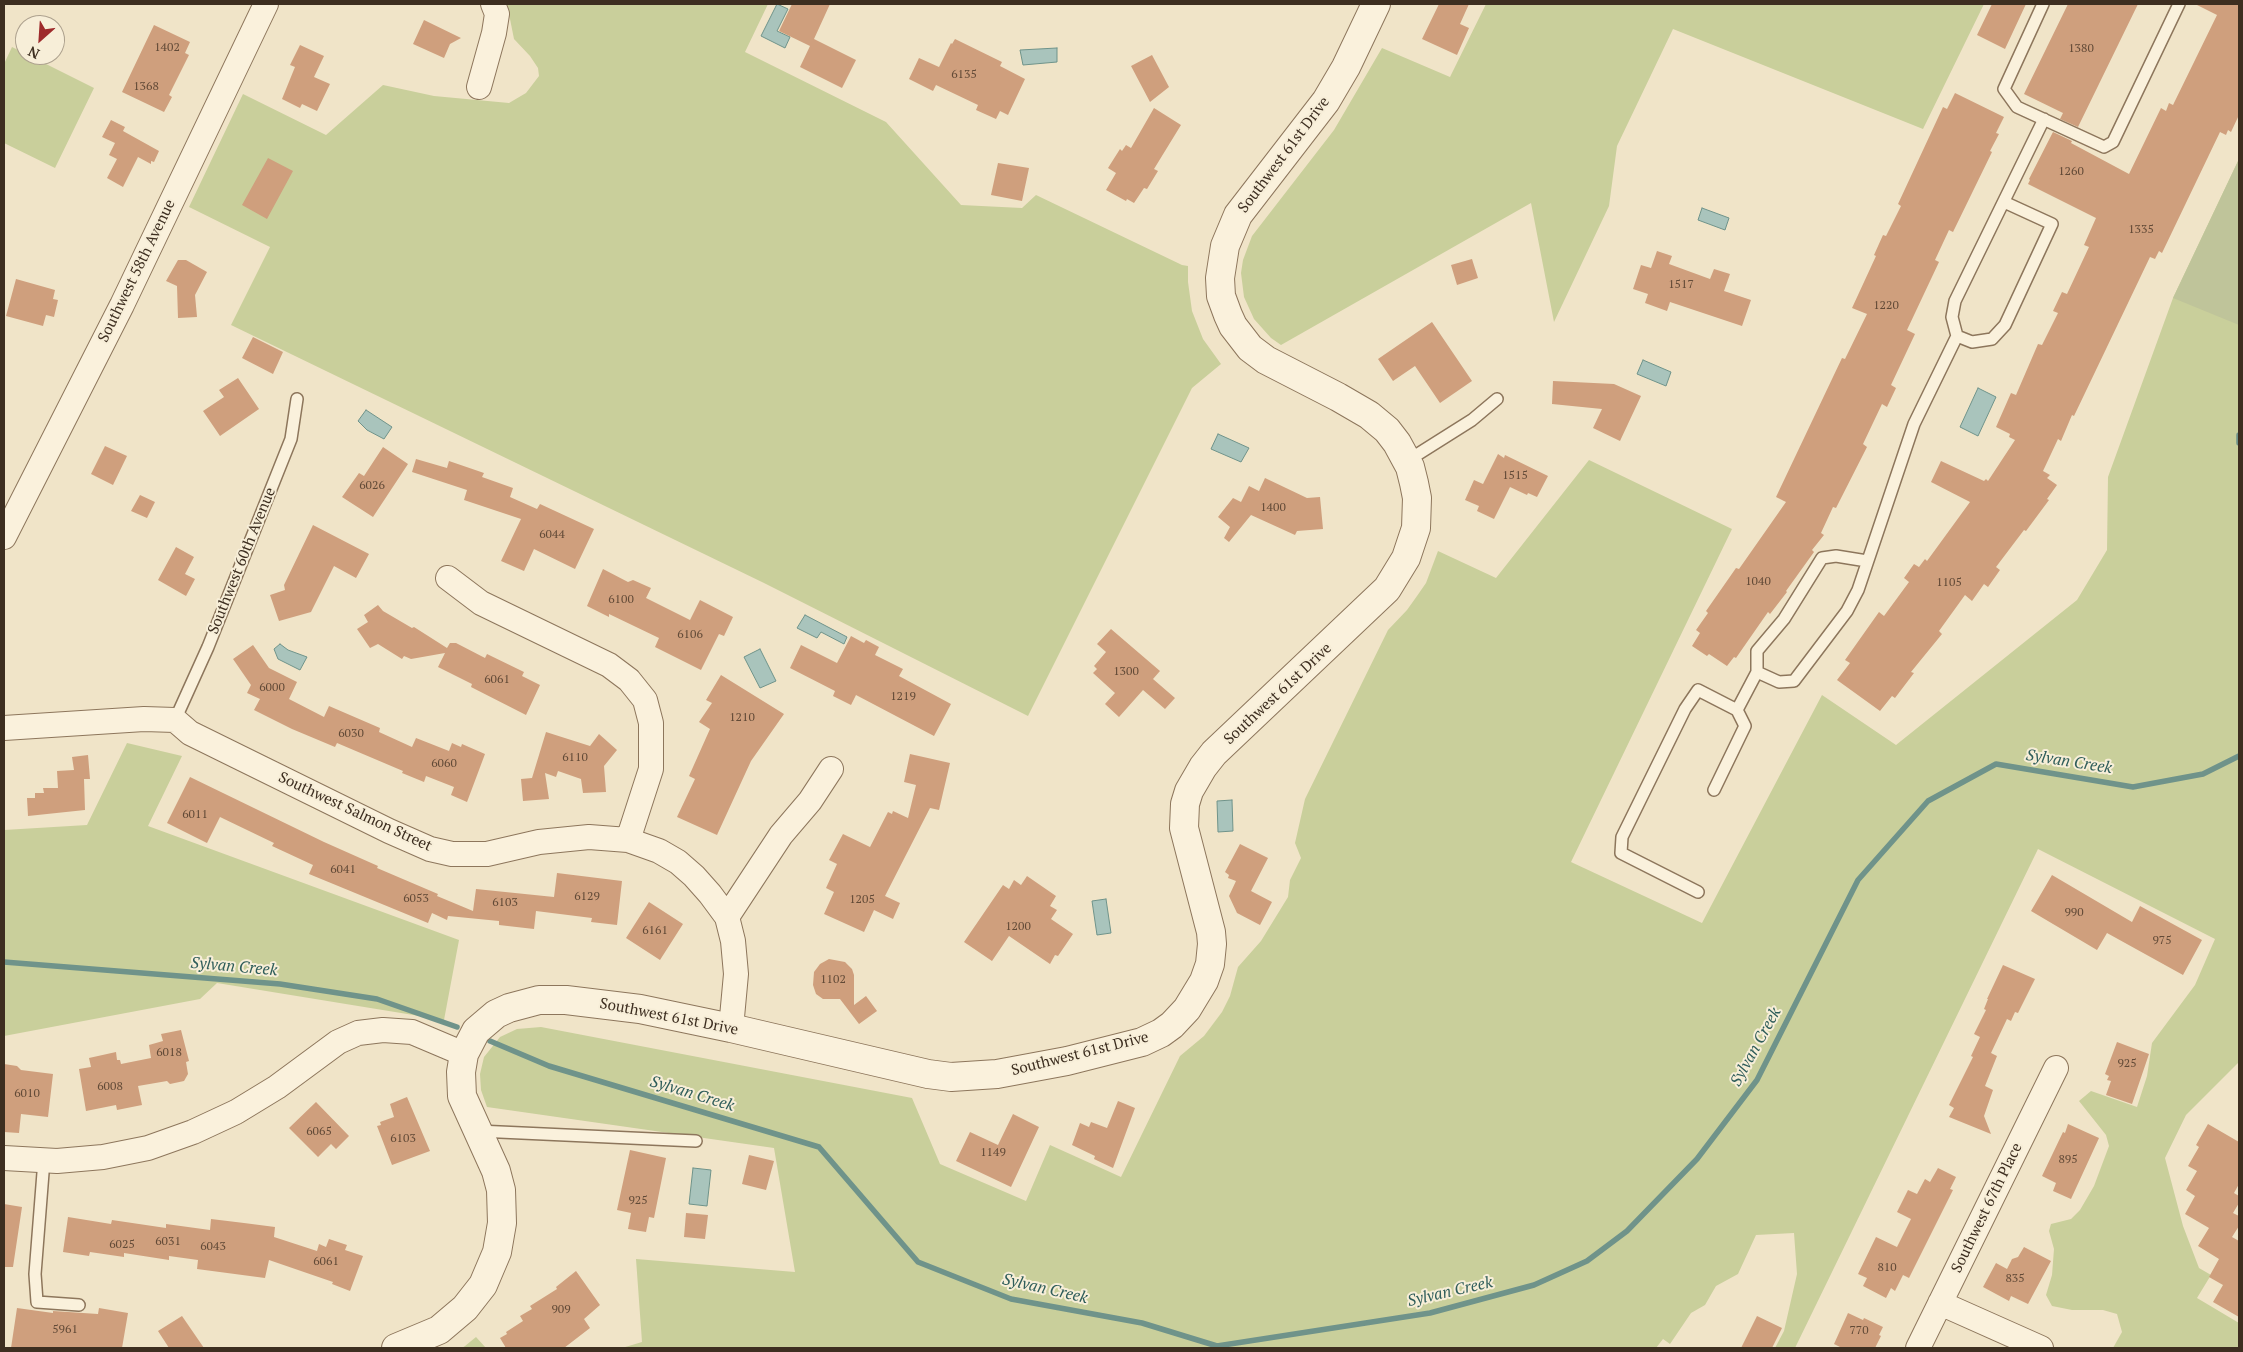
<!DOCTYPE html>
<html>
<head>
<meta charset="utf-8">
<style>
  body { margin:0 }
  #map { position:relative; width:2243px; height:1352px; overflow:hidden; background:#f0e4c8; font-family:"PT Serif",serif }
  canvas { display:block }
  .frame { position:absolute; inset:0; border:5px solid #3d2e20; pointer-events:none }
  .north { position:absolute; left:15px; top:15px; width:50px; height:50px; box-sizing:border-box; background:#f7eed8; border:1px solid #ada18e; border-radius:50%; rotate:206deg; font-size:14px; font-weight:700; line-height:20px; text-align:center; color:#3d2e20 }
  .north::after { content:''; display:block; margin:auto; width:18px; height:22px; background:#9e2a2b; clip-path:polygon(50% 0,100% 100%,50% 72%,0 100%) }
</style>
</head>
<body>
<div id="map">
<canvas width="2243" height="1352"></canvas>
<div class="frame"></div>
<div class="north">N</div>
</div>
<script>
const context = document.querySelector('canvas').getContext('2d');
context.lineJoin = 'round';
function fill(path, color) { context.fillStyle = color; context.fill(path, 'evenodd'); }
const toPath = rows => new Path2D(rows.map(r => 'M' + r).join(''));
function strokePath(path, color, width, dash) { context.strokeStyle = color; context.lineWidth = width; context.lineCap = dash ? 'butt' : 'round'; context.setLineDash(dash || []); context.stroke(path); }
function drawText(font, color, halo, rows, align = 'center') {
  context.font = font + ' "PT Serif",serif'; context.lineWidth = 4; context.setLineDash([]); context.textBaseline = 'middle'; context.strokeStyle = halo; context.fillStyle = color; for (const [text, x, y, turn = 0] of rows) {
    context.save(); context.translate(x, y); context.rotate((+turn || 0) * Math.PI / 180); context.textAlign = isNaN(turn) ? turn : align; if (halo) context.strokeText(text, 0, 0); context.fillText(text, 0, 0); context.restore();
  }
}
const green = toPath([
  [507,4,768,4,745,52,886,122,961,205,1022,208,1036,195,1182,265,1188,266,1188,282,1192,311,1203,339,1221,364,1192,388,1028,716,764,583,231,325,270,247,189,207,243,94,326,135,383,85,434,96,509,103,526,93,539,76,538,68,530,56,514,39],
  [1486,4,1984,4,1923,129,1673,29,1617,146,1609,206,1554,322,1531,203,1281,345,1271,338,1254,319,1244,297,1241,273,1243,260,1252,236,1334,130,1382,48,1450,77],
  [12,47,94,88,55,168,4,143,4,64],
  [2239,159,2239,1062,2186,1115,2165,1158,2183,1226,2199,1268,2211,1275,2197,1298,2239,1323,2239,1348,2113,1348,2122,1332,2117,1314,2103,1310,2072,1310,2052,1306,2046,1295,2052,1275,2054,1249,2049,1231,2051,1224,2071,1219,2080,1210,2094,1186,2109,1146,2106,1135,2079,1101,2091,1091,2137,1107,2147,1076,2152,1043,2195,985,2215,939,2038,849,1795,1348,1775,1348,1784,1331,1797,1274,1794,1233,1756,1235,1738,1274,1716,1286,1705,1305,1691,1313,1670,1344,1663,1339,1656,1348,622,1348,642,1342,636,1259,795,1272,774,1148,487,1107,481,1090,480,1074,484,1057,500,1037,517,1029,541,1027,912,1098,940,1164,1026,1201,1050,1145,1121,1177,1180,1056,1204,1036,1222,1012,1230,996,1238,967,1261,941,1288,897,1290,880,1301,858,1295,843,1305,799,1388,630,1407,610,1417,596,1426,583,1438,551,1496,578,1589,460,1732,529,1571,862,1702,923,1822,695,1896,745,2077,600,2107,550,2108,477,2173,298],
  [127,743,182,756,148,826,459,940,444,1020,217,983,200,999,4,1036,4,830,87,825],
  [476,1337,486,1348,462,1348,465,1346]
]);
const cemetery = toPath([
  [2239,159,2239,325,2173,298]
]);
const water = toPath([
  [777,4,788,9,777,31,790,37,785,48,761,36,777,4],
  [1057,48,1057,62,1023,65,1020,50,1057,48],
  [1702,208,1729,218,1725,230,1698,220,1702,208],
  [1643,360,1671,372,1666,386,1637,374,1643,360],
  [1978,388,1996,397,1978,436,1960,427,1978,388],
  [366,410,392,427,384,439,367,430,358,421,366,410],
  [1218,434,1249,448,1241,462,1211,449,1218,434],
  [805,615,847,637,844,644,821,632,817,638,797,628,805,615],
  [280,644,288,650,307,657,300,670,278,659,274,649,280,644],
  [760,649,776,681,760,688,744,657,760,649],
  [1232,800,1233,831,1218,832,1217,801,1232,800],
  [1106,899,1111,933,1097,935,1092,901,1106,899],
  [693,1168,711,1170,707,1206,689,1204,693,1168]
]);
const stream = toPath([
  [2239,435,2239,443],
  [4,962,280,984,377,999,457,1027],
  [490,1041,549,1066,819,1147,918,1262,1011,1299,1142,1323,1217,1346,1430,1313,1534,1285,1587,1261,1627,1231,1697,1159,1757,1080,1858,880,1928,801,1996,764,2133,787,2203,774,2239,756]
]);
const building = toPath([
  [792,4,830,4,814,39,856,60,842,88,800,67,810,46,779,31],
  [1439,4,1469,4,1460,24,1469,28,1457,55,1422,39],
  [1992,4,2026,4,2005,49,1977,35],
  [2068,4,2138,4,2078,127,2060,119,2063,113,2024,94],
  [2195,4,2239,4,2239,115,2231,132,2228,130,2226,135,2220,132,2162,253,2159,251,2155,259,2150,257,2074,416,2072,415,2061,441,2058,439,2043,471,2050,475,2047,478,2057,485,2047,499,2049,500,2026,531,2024,530,1996,567,2000,570,1988,587,1984,584,1972,601,1965,595,1939,631,1942,634,1911,672,1914,673,1895,698,1892,696,1880,711,1837,680,1850,663,1845,660,1879,612,1884,616,1909,582,1904,578,1914,564,1919,567,1925,559,1927,561,1970,502,1931,482,1941,461,1984,481,1986,479,1988,481,2015,440,2009,437,2010,434,1996,427,2011,393,2016,395,2038,344,2042,345,2058,313,2053,311,2062,292,2067,294,2089,247,2084,245,2096,218,2028,184,2030,180,2029,179,2053,132,2072,141,2071,143,2129,174,2161,108,2166,111,2169,103,2173,105,2217,15],
  [424,20,461,38,450,44,444,58,413,44],
  [154,25,190,42,185,53,189,55,169,95,172,97,164,112,122,92],
  [955,39,1002,62,1000,66,1025,79,1008,115,1000,111,996,119,976,110,978,105,936,85,933,91,909,79,919,58,939,67,951,43,952,44],
  [300,45,324,56,314,77,330,84,317,111,302,104,300,108,282,99,295,67,290,65],
  [1152,55,1169,87,1150,102,1131,66],
  [1955,93,2004,117,1996,133,1999,134,1990,151,1992,152,1953,232,1949,230,1935,260,1939,262,1907,330,1915,334,1891,385,1896,388,1887,407,1882,404,1863,444,1867,447,1836,508,1833,507,1821,533,1824,535,1812,550,1814,552,1786,591,1787,592,1770,614,1768,612,1736,658,1734,657,1727,666,1709,654,1707,656,1692,646,1700,633,1696,630,1708,613,1706,611,1736,568,1739,569,1786,502,1776,497,1842,358,1845,359,1867,314,1852,308,1876,256,1874,255,1883,235,1886,236,1901,206,1898,204,1943,107,1947,109],
  [1154,108,1181,125,1154,169,1158,171,1147,189,1144,188,1134,203,1127,199,1126,201,1106,190,1116,173,1108,168,1120,149,1122,151,1126,145,1131,148],
  [111,120,125,127,123,131,159,151,154,162,151,161,151,164,138,157,123,187,107,178,117,159,109,155,115,143,102,137],
  [268,158,293,171,267,219,242,205],
  [998,163,1029,168,1022,201,991,195],
  [1657,251,1672,256,1669,264,1710,279,1714,269,1730,274,1724,291,1751,300,1742,326,1670,302,1667,311,1645,303,1648,294,1633,289,1641,265,1651,268],
  [1472,259,1478,278,1457,285,1451,265],
  [178,260,186,260,207,272,195,295,197,317,178,318,177,286,166,281],
  [16,279,55,290,53,299,58,300,54,317,46,315,43,326,6,316],
  [1432,322,1472,381,1440,403,1415,366,1393,381,1378,359],
  [253,337,283,352,273,374,242,358],
  [238,378,259,409,220,436,203,411,224,397,219,390],
  [1553,381,1614,384,1641,396,1620,441,1593,428,1602,409,1552,404],
  [105,446,127,456,113,485,91,474],
  [383,447,408,464,373,517,342,497,359,473,364,476],
  [1498,454,1504,458,1505,455,1548,476,1537,497,1528,493,1527,495,1510,487,1494,519,1477,511,1479,506,1465,500,1474,480,1483,484],
  [416,459,447,468,449,461,484,473,482,477,513,488,510,497,537,509,540,504,594,529,575,569,534,549,524,571,501,561,521,519,464,500,467,490,412,472],
  [1265,478,1307,498,1320,497,1323,529,1297,531,1295,535,1251,515,1229,542,1224,538,1230,527,1218,517,1233,498,1241,502,1249,486,1259,491],
  [140,495,155,502,147,518,131,511],
  [313,525,369,554,356,578,334,566,311,612,279,621,270,595,285,590,284,585],
  [176,547,194,557,185,574,195,579,186,596,158,580],
  [603,569,628,582,633,580,651,588,646,598,690,620,700,600,733,617,724,636,719,634,701,670,655,647,659,638,609,614,609,617,587,606],
  [378,605,383,611,412,628,414,627,447,648,450,643,456,643,485,658,487,654,524,672,522,676,540,685,526,715,471,687,472,684,438,667,445,653,411,659,404,656,402,659,378,644,370,648,357,629,368,622,364,615],
  [1111,629,1160,671,1153,679,1175,698,1165,709,1143,690,1119,717,1105,704,1115,693,1093,673,1097,669,1094,666,1106,652,1097,644],
  [851,636,864,643,866,640,879,647,875,655,903,669,899,676,951,704,934,736,856,695,851,705,833,696,835,691,790,668,801,645,837,663],
  [253,645,269,668,297,682,289,699,324,717,329,706,380,728,379,732,412,747,416,738,449,751,452,743,461,747,462,744,485,754,467,802,451,795,454,787,426,776,424,782,402,773,403,771,337,743,335,747,292,729,254,710,260,699,247,693,251,685,233,659],
  [721,675,784,714,751,761,717,835,677,817,695,779,689,776,710,729,699,722,712,703,706,700],
  [546,732,590,746,599,734,617,750,604,766,606,792,583,793,581,779,558,771,556,777,545,773,549,799,523,801,521,779,532,778],
  [910,754,950,763,939,810,930,808,885,896,900,903,893,919,874,910,864,932,824,914,834,892,826,888,837,864,829,860,843,834,870,847,888,812,892,814,893,811,908,818,916,785,904,782],
  [88,755,90,779,84,779,85,810,28,816,27,798,35,798,35,793,44,793,43,788,58,788,57,771,74,770,72,757],
  [190,777,324,842,378,866,377,868,438,894,437,896,473,911,476,889,554,897,557,873,622,881,617,925,591,922,592,918,536,911,534,929,499,925,499,921,448,916,447,920,432,913,428,923,309,874,313,865,272,846,274,843,220,817,207,843,167,823],
  [1240,844,1268,858,1251,891,1272,902,1260,925,1237,913,1229,896,1236,881,1228,878,1229,875,1225,872],
  [2052,875,2132,922,2140,906,2202,940,2183,975,2107,933,2097,950,2031,911],
  [1027,876,1056,896,1050,906,1057,910,1051,919,1073,934,1058,956,1055,955,1050,964,1009,936,992,961,964,942,1003,885,1009,889,1014,880,1021,885],
  [649,902,683,924,660,960,626,938],
  [829,959,845,962,852,969,854,975,854,1005,866,996,877,1011,859,1024,840,999,823,999,816,994,813,985,814,972,820,964],
  [2003,965,2035,979,2018,1013,2015,1012,2011,1021,2007,1019,1991,1053,1997,1056,1985,1086,1993,1090,1984,1116,1991,1134,1949,1117,1954,1108,1949,1105,1973,1057,1971,1056,1980,1037,1974,1034,1986,1010,1984,1009,1988,999,1987,999],
  [181,1030,189,1061,186,1062,188,1074,184,1081,170,1084,167,1081,138,1086,142,1105,117,1110,116,1105,86,1111,79,1069,91,1067,89,1058,116,1052,117,1060,120,1060,121,1064,151,1058,149,1045,163,1041,161,1034],
  [2117,1042,2149,1054,2132,1104,2106,1095,2111,1081,2107,1080,2109,1076,2105,1074],
  [4,1064,17,1066,21,1070,53,1074,48,1117,21,1114,19,1133,4,1132],
  [407,1097,430,1151,392,1165,377,1126,381,1125,380,1122,394,1117,390,1104],
  [1118,1101,1135,1108,1113,1168,1094,1159,1095,1156,1072,1145,1080,1123,1089,1127,1091,1122,1107,1128],
  [316,1102,349,1136,336,1149,331,1144,318,1157,289,1128],
  [1013,1114,1039,1127,1011,1187,956,1161,970,1132,998,1145],
  [2068,1124,2099,1138,2071,1199,2053,1191,2056,1183,2042,1176,2063,1132,2065,1133],
  [2208,1124,2239,1142,2239,1184,2234,1193,2239,1196,2239,1203,2233,1213,2239,1216,2239,1226,2232,1237,2239,1241,2239,1317,2213,1302,2223,1285,2209,1277,2219,1259,2198,1246,2209,1228,2185,1214,2195,1196,2186,1190,2197,1171,2188,1166,2199,1147,2196,1145],
  [630,1150,666,1158,654,1218,649,1217,646,1232,628,1229,631,1213,617,1210],
  [749,1155,774,1161,766,1190,742,1184],
  [1938,1168,1956,1177,1950,1189,1953,1190,1909,1278,1903,1275,1895,1291,1891,1288,1886,1298,1863,1286,1867,1278,1858,1274,1876,1237,1897,1247,1911,1219,1897,1212,1908,1190,1917,1194,1925,1179,1930,1182],
  [4,1204,22,1207,13,1267,4,1267],
  [686,1213,708,1215,705,1239,684,1237],
  [68,1217,111,1224,112,1220,166,1228,166,1224,210,1230,211,1219,244,1223,275,1227,274,1237,317,1251,319,1244,326,1247,329,1239,347,1245,345,1250,363,1256,350,1291,332,1284,333,1282,269,1260,265,1278,197,1269,198,1260,169,1256,169,1260,124,1253,124,1257,90,1252,89,1256,63,1252],
  [2024,1247,2051,1261,2028,1304,2011,1296,2009,1301,1983,1287,1996,1263,2007,1269,2012,1259,2018,1257],
  [576,1271,600,1305,584,1319,590,1328,564,1348,506,1348,500,1338,507,1334,506,1332,523,1321,520,1316,532,1309,530,1306,557,1289,556,1287],
  [17,1308,53,1313,53,1311,98,1314,99,1308,128,1313,122,1348,11,1348],
  [1848,1313,1863,1320,1864,1318,1883,1327,1879,1335,1881,1336,1875,1348,1842,1348,1834,1344],
  [182,1316,204,1348,169,1348,158,1331],
  [1757,1316,1782,1328,1772,1348,1741,1348]
]);
const service = toPath([
  [2043,4,2004,89,2017,107,2104,147,2113,142,2179,4],
  [1957,336,1972,342,1992,339,2005,325,2052,224,2004,202],
  [1407,461,1472,420,1497,399],
  [1757,672,1779,682,1794,681,1847,611,1858,590,1914,424,1957,336,1952,317,1955,301,2044,119],
  [175,720,208,647,291,439,297,399],
  [1714,790,1745,726,1737,710],
  [1698,892,1621,853,1622,837,1685,709,1698,690,1737,710,1757,672,1757,651,1784,619,1822,558,1836,556,1867,561],
  [478,1131,696,1141],
  [44,1160,35,1274,37,1302,79,1305]
]);
const minor = toPath([
  [479,87,494,33,497,14,493,4],
  [4,537,122,305,266,4],
  [448,578,481,603,609,665,629,680,645,700,651,723,651,769,628,840],
  [4,728,144,719,175,720,190,733,389,831,430,849,452,854,487,854,539,842,589,837,628,840,659,851,678,862,694,876,710,894,727,917,733,941,736,974,731,1028],
  [727,917,781,835,810,801,831,769],
  [4,1158,57,1161,103,1157,148,1148,193,1132,236,1112,277,1087,338,1042,358,1033,383,1030,412,1032,464,1054],
  [1940,1303,2041,1348],
  [1918,1348,2056,1068]
]);
const tertiary = toPath([
  [396,1348,439,1330,465,1308,483,1285,497,1252,502,1223,501,1190,496,1171,462,1096,461,1072,464,1054,476,1031,496,1014,509,1008,539,1000,566,1000,640,1009,731,1028,928,1074,951,1077,997,1074,1067,1061,1142,1042,1161,1033,1172,1025,1187,1009,1204,981,1210,964,1212,944,1211,932,1184,828,1185,804,1189,791,1203,767,1214,753,1387,589,1406,558,1416,528,1417,498,1414,483,1410,467,1397,443,1387,430,1369,415,1338,397,1266,360,1250,348,1233,326,1228,315,1221,296,1220,278,1225,246,1238,215,1326,101,1346,67,1376,4]
]);
const numberNames = [
  ["1402",167,48],
  ["1380",2081,49],
  ["6135",964,75],
  ["1368",146,87],
  ["1260",2071,172],
  ["1335",2141,230],
  ["1517",1681,285],
  ["1220",1886,306],
  ["1515",1515,476],
  ["6026",372,486],
  ["1400",1273,508],
  ["6044",552,535],
  ["1040",1758,582],
  ["1105",1949,583],
  ["6100",621,600],
  ["6106",690,635],
  ["1300",1126,672],
  ["6061",497,680],
  ["6000",272,688],
  ["1219",903,697],
  ["1210",742,718],
  ["6030",351,734],
  ["6110",575,758],
  ["6060",444,764],
  ["6011",195,815],
  ["6041",343,870],
  ["6129",587,897],
  ["6053",416,899],
  ["1205",862,900],
  ["6103",505,903],
  ["990",2074,913],
  ["1200",1018,927],
  ["6161",655,931],
  ["975",2162,941],
  ["1102",833,980],
  ["6018",169,1053],
  ["925",2127,1064],
  ["6008",110,1087],
  ["6010",27,1094],
  ["6065",319,1132],
  ["6103",403,1139],
  ["1149",993,1153],
  ["895",2068,1160],
  ["925",638,1201],
  ["6031",168,1242],
  ["6025",122,1245],
  ["6043",213,1247],
  ["6061",326,1262],
  ["810",1887,1268],
  ["835",2015,1279],
  ["909",561,1310],
  ["5961",65,1330],
  ["770",1859,1331]
];
const streetNames = [
  ["Southwest 61st Drive",1284,155,-53],
  ["Southwest 58th Avenue",137,271,-64],
  ["Southwest 60th Avenue",242,561,-68],
  ["Southwest 61st Drive",1278,694,-43],
  ["Southwest Salmon Street",355,812,25],
  ["Southwest 61st Drive",669,1017,11],
  ["Southwest 61st Drive",1080,1054,-14],
  ["Southwest 67th Place",1987,1208,-64]
];
const waterNames = [
  ["Sylvan Creek",2069,762,9],
  ["Sylvan Creek",234,967,5],
  ["Sylvan Creek",1756,1047,-61],
  ["Sylvan Creek",692,1094,17],
  ["Sylvan Creek",1045,1289,13],
  ["Sylvan Creek",1450,1292,-13]
];
fill(green, '#c9cf9b');
fill(cemetery, '#bfc49a');
fill(water, '#a9c4bc');
strokePath(water, '#6f938a', 1);
strokePath(stream, '#6f938a', 5.5);
fill(building, '#cf9f7d');
strokePath(service, '#8d765c', 14);
strokePath(minor, '#8d765c', 26);
strokePath(tertiary, '#8d765c', 30);
strokePath(service, '#faf1dc', 11);
strokePath(minor, '#faf1dc', 24);
strokePath(tertiary, '#faf1dc', 28);
drawText('12px', '#624a37', null, numberNames);
drawText('15px', '#3d2e20', '#f7eed8', streetNames);
drawText('italic 16px', '#2f5d5a', '#f7eed8', waterNames);
</script>
</body>
</html>
